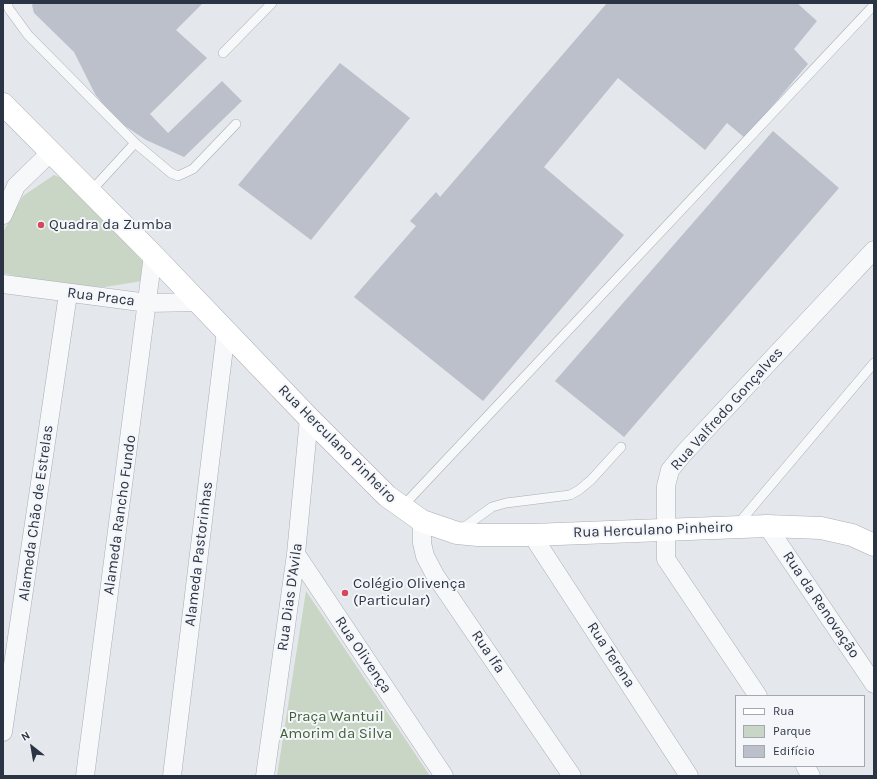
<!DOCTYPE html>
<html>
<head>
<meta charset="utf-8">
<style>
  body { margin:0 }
  #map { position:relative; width:877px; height:779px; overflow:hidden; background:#e4e7ec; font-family:Karla,sans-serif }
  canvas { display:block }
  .frame { position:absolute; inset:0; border:4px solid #2b3445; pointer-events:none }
  .legend { position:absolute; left:735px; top:695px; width:130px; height:72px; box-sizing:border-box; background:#f4f6f9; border:1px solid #a4a8b1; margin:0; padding:5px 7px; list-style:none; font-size:12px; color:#2b3445 }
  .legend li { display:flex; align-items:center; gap:8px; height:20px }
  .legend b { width:20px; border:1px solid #a4a8b1 }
  .north { position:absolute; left:12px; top:727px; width:40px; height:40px; -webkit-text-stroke:3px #f4f6f9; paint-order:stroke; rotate:329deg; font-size:11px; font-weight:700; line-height:16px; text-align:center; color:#2b3445 }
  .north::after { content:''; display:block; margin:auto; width:14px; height:18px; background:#2b3445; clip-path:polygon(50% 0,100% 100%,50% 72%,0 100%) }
</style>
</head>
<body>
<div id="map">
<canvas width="877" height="779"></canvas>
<div class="frame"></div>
<ul class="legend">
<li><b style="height:5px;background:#fff"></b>Rua</li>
<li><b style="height:11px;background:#c9d6c5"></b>Parque</li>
<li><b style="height:11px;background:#bbc0ca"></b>Edifício</li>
</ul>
<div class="north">N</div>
</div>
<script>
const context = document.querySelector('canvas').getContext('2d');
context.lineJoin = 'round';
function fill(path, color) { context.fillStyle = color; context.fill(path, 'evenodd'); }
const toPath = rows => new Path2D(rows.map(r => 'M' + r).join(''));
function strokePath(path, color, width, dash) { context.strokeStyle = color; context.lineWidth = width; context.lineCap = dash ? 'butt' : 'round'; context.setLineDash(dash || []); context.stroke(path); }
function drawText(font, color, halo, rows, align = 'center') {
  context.font = font + ' Karla,sans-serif'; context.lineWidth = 4; context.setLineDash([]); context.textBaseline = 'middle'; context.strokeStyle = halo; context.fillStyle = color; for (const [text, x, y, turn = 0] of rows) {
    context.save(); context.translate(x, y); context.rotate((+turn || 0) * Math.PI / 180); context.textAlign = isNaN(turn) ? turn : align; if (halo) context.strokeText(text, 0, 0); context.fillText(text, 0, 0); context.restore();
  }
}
const green = toPath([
  [54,175,66,180,146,265,142,281,105,287,52,285,3,273,3,232,23,196],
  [306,591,430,776,277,776]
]);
const building = toPath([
  [34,3,203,3,176,30,207,58,150,114,168,133,222,81,242,101,184,157,146,140,116,120,95,94,74,52,34,13,32,5],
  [607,3,797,3,817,21,794,49,808,64,745,138,727,123,705,150,618,78,544,167,624,235,483,401,354,297,416,226,410,221,436,192,440,197],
  [340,63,410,118,311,240,238,185],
  [773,131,839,188,624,437,555,381]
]);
const lane = toPath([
  [7,3,9,9,28,35,135,143,171,173,178,176,193,169,236,124],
  [223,53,272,3],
  [91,191,135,143],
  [402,507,874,5],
  [738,524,874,363],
  [459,531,492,507,506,503,570,495,579,490,591,480,621,447]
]);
const street = toPath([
  [3,215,16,186,51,152],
  [3,284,148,303,199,302],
  [422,521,422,543,425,556,435,575,572,776],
  [767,526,874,684],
  [532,535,689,776],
  [296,554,444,776],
  [758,696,666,559,666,486,670,470,684,453,874,250],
  [3,732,68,294],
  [805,766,811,776],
  [85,776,153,255],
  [172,776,226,331],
  [265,776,296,554,309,418]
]);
const secondary = toPath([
  [3,104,153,255,309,418,387,496,422,521,457,533,478,535,532,535,767,526,821,528,852,535,874,545]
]);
const markers = [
  [41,225,4,"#d1495b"],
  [345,593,4,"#d1495b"]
];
const poiNames = [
  ["Quadra da Zumba",49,225],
  ["Colégio Olivença",353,584],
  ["(Particular)",353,601]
];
const streetNames = [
  ["Rua Praca",101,297,7],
  ["Rua Valfredo Gonçalves",727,409,-48],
  ["Rua Herculano Pinheiro",337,444,45],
  ["Alameda Chão de Estrelas",36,513,-82],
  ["Alameda Rancho Fundo",120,515,-82],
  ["Rua Herculano Pinheiro",653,530,-2],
  ["Alameda Pastorinhas",199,554,-83],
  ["Rua Dias D'Avila",290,597,-82],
  ["Rua da Renovação",821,605,56],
  ["Rua Ifa",488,652,56],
  ["Rua Olivença",363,655,56],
  ["Rua Terena",611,655,57]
];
const parkNames = [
  ["Praça Wantuil",336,717],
  ["Amorim da Silva",336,734]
];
fill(green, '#c9d6c5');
fill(building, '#bbc0ca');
strokePath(lane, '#a9aeb7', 10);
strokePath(street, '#a9aeb7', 19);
strokePath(secondary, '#a9aeb7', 23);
strokePath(lane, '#f7f8fa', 9);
strokePath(street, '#f7f8fa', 18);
strokePath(secondary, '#fff', 22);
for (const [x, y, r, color] of markers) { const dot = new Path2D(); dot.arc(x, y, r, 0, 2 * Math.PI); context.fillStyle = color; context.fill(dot); strokePath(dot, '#f4f6f9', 1.5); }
drawText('15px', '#2b3445', '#f4f6f9', poiNames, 'left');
drawText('15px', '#2b3445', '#f4f6f9', streetNames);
drawText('15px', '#3f6138', '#f4f6f9', parkNames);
</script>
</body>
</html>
